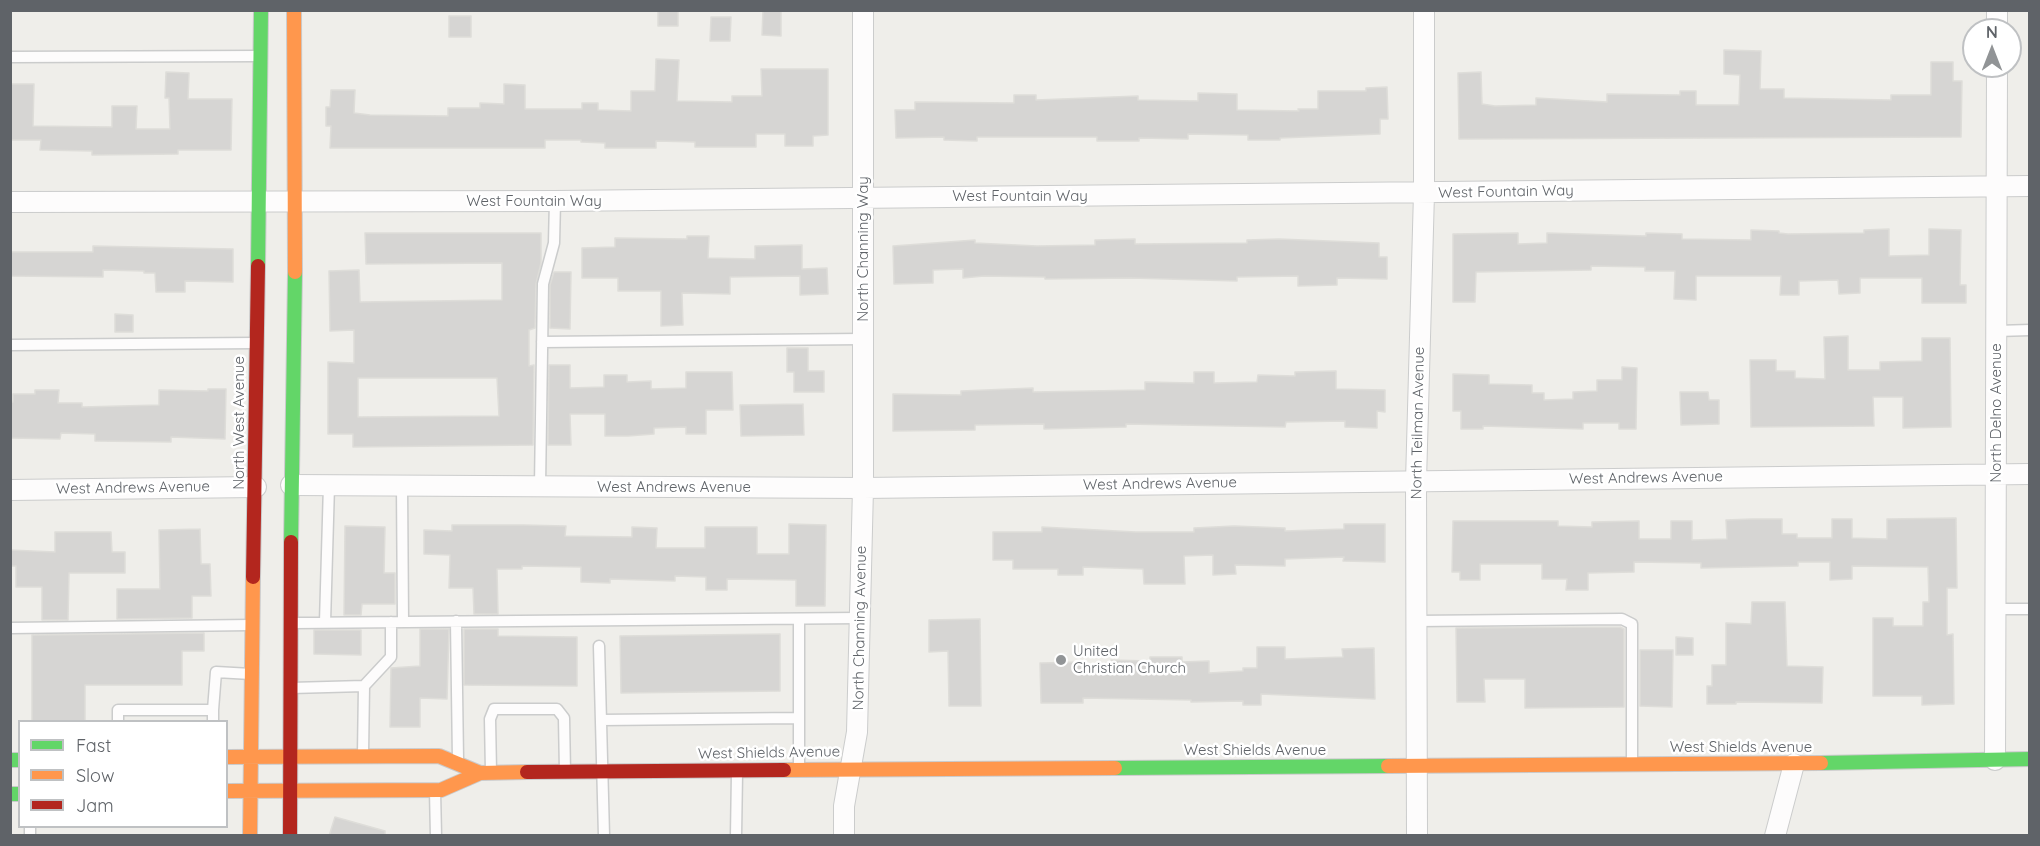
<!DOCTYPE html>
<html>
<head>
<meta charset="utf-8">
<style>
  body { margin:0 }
  #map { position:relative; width:2040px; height:846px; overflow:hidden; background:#efeeea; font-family:Quicksand,sans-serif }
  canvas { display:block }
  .frame { position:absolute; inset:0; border:12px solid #5f6368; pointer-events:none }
  .legend { position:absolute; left:18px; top:720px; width:210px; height:108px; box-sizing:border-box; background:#fff; border:2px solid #bfc1c3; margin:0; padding:8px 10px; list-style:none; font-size:18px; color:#5f6368 }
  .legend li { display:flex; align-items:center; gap:12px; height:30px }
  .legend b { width:30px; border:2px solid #bfc1c3 }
  .north { position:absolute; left:1962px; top:18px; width:60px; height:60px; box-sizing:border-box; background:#fff; border:2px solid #bfc1c3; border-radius:50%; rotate:0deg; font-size:16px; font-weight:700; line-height:24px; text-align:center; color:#5f6368 }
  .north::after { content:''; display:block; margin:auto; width:21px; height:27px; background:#919496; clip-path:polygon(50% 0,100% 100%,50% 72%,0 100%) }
</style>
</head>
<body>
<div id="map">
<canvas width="2040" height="846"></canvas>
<div class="frame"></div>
<ul class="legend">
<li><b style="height:8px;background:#63d668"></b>Fast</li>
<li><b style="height:8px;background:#ff974d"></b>Slow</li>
<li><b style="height:8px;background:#b3261e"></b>Jam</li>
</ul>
<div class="north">N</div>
</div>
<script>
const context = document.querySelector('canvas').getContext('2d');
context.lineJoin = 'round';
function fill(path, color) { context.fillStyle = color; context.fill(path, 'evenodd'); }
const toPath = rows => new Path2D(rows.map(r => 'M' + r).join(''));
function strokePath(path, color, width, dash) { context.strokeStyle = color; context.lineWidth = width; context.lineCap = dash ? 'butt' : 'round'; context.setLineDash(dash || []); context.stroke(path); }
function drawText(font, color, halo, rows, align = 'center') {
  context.font = font + ' Quicksand,sans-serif'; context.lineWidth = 5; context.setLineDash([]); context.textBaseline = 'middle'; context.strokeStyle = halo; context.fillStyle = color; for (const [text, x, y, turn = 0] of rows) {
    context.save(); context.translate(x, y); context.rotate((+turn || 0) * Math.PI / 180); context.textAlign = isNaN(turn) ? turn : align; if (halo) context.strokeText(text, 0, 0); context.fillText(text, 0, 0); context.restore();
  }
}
const building = toPath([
  [658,10,678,10,678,26,658,26,658,10],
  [763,10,781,10,781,36,762,35,763,10],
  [449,16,471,16,471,37,449,37,449,16],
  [711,17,731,17,730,41,710,41,711,17],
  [1724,50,1761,51,1760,89,1784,89,1784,98,1891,100,1891,95,1931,95,1931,62,1953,62,1953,81,1962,81,1961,137,1459,139,1458,73,1481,72,1482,104,1495,106,1536,105,1536,98,1607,102,1607,94,1680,95,1680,91,1696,91,1696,105,1739,105,1740,75,1724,74,1724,50],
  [656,59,679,60,677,101,732,102,732,96,762,96,761,69,828,69,828,135,813,136,813,146,785,146,785,134,756,134,756,147,695,147,695,142,656,141,656,148,605,148,605,143,581,142,581,140,545,140,545,148,330,148,331,126,326,126,326,107,330,107,331,90,355,90,354,113,370,115,448,116,448,108,480,108,480,103,504,104,504,84,525,85,525,109,582,109,582,103,598,103,598,110,631,111,631,91,655,91,656,59],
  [166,72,189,73,188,99,232,99,231,150,178,150,178,154,92,155,92,151,40,150,41,140,10,140,10,84,34,84,33,126,112,127,112,106,137,106,136,129,170,129,169,98,165,98,166,72],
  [1387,87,1388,119,1380,119,1380,134,1280,138,1280,140,1248,140,1248,135,1188,134,1188,139,1139,138,1139,141,1097,141,1097,137,977,137,977,141,944,140,944,137,896,138,895,110,915,110,915,102,1014,103,1014,95,1036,95,1036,100,1138,96,1138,100,1198,101,1198,93,1237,94,1237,110,1299,111,1298,109,1318,109,1318,91,1366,91,1366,88,1387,87],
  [1889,229,1889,256,1929,255,1929,229,1961,230,1960,285,1966,285,1966,303,1922,303,1922,278,1860,278,1860,293,1839,294,1838,280,1799,281,1799,295,1780,295,1781,276,1696,276,1696,300,1674,299,1675,271,1645,271,1645,267,1591,266,1591,270,1476,272,1475,302,1453,302,1453,234,1518,233,1518,244,1547,243,1547,233,1646,236,1646,233,1682,234,1682,239,1751,240,1751,230,1779,231,1779,233,1788,234,1864,233,1864,230,1889,229],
  [365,233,541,233,541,263,536,284,535,328,529,330,529,366,534,365,533,445,353,447,353,434,328,434,328,362,354,363,354,330,330,331,329,271,359,270,360,302,502,300,502,263,366,264,365,233],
  [358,378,497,378,499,416,358,417,358,378],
  [687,236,709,236,708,258,755,259,755,246,802,245,802,269,827,268,828,294,800,295,800,276,730,277,730,294,682,293,683,325,661,326,661,291,618,291,618,278,582,278,582,248,615,247,615,238,687,239,687,236],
  [1135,239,1135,244,1247,243,1247,240,1279,239,1379,243,1379,257,1387,257,1387,279,1337,278,1337,285,1298,286,1298,276,1237,277,1237,281,1131,278,1045,279,1045,277,984,276,963,278,963,269,933,270,933,283,894,284,893,246,975,240,975,243,1037,246,1095,245,1095,240,1135,239],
  [93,246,233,249,233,282,185,281,185,292,156,292,155,273,144,273,144,271,103,270,103,277,10,276,10,252,93,252,93,246],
  [554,272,571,272,570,329,550,328,550,285,554,272],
  [115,314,133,315,133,332,115,332,115,314],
  [1848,336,1848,370,1880,370,1880,362,1922,361,1922,338,1950,338,1951,427,1903,428,1903,397,1873,397,1874,426,1751,427,1750,360,1776,360,1776,371,1795,371,1795,378,1825,379,1824,337,1848,336],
  [787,348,808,348,808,371,824,371,824,392,794,392,794,372,787,372,787,348],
  [549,365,570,365,570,388,604,387,604,375,627,375,627,382,651,381,651,389,686,388,686,372,732,372,733,410,706,410,706,434,686,434,686,427,654,428,654,434,628,436,605,436,605,414,570,414,571,445,548,445,549,365],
  [1622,367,1637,368,1636,429,1619,429,1619,423,1583,423,1583,429,1483,426,1483,429,1461,429,1461,411,1453,411,1453,374,1489,375,1489,384,1532,385,1532,393,1544,393,1544,400,1573,399,1573,392,1597,391,1597,380,1622,380,1622,367],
  [1336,371,1336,389,1385,390,1385,412,1377,411,1377,428,1345,427,1345,421,1286,422,1285,427,1126,424,1126,427,1044,429,1044,424,975,425,975,430,893,431,893,394,961,395,961,391,1033,388,1033,392,1145,390,1145,382,1194,383,1194,372,1214,372,1214,383,1257,382,1258,375,1295,376,1295,372,1336,371],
  [208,389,226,389,225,439,171,437,171,442,95,441,95,434,61,433,60,439,10,438,10,402,13,402,13,394,35,394,35,390,59,390,58,403,82,403,82,407,159,405,159,390,208,391,208,389],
  [1680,392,1708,392,1709,400,1719,400,1719,424,1681,425,1680,392],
  [803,404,804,435,741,436,740,405,803,404],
  [1956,518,1957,588,1947,588,1947,635,1953,634,1954,704,1922,705,1922,696,1873,696,1873,618,1893,618,1893,626,1923,626,1923,602,1929,602,1928,567,1852,566,1852,579,1830,580,1830,562,1798,562,1798,566,1701,568,1701,563,1634,562,1634,572,1588,573,1588,590,1566,590,1567,579,1542,579,1542,564,1480,564,1480,580,1460,580,1460,572,1452,572,1453,521,1558,521,1558,526,1592,527,1592,522,1639,521,1639,539,1671,539,1671,521,1692,521,1692,540,1727,539,1726,520,1752,519,1782,519,1782,534,1797,534,1797,538,1832,538,1832,519,1852,519,1852,538,1887,539,1887,519,1956,518],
  [789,524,826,525,825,606,796,606,796,580,727,579,727,590,706,590,706,577,675,576,675,581,610,579,610,583,581,582,581,567,522,566,522,569,497,569,498,614,474,614,473,588,449,588,450,555,424,554,424,530,452,531,452,525,523,525,566,526,565,536,632,537,632,527,657,528,656,548,705,548,705,527,757,527,757,554,789,554,789,524],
  [1344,524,1385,524,1385,562,1343,561,1344,557,1285,559,1285,566,1235,565,1236,574,1213,575,1213,555,1184,556,1185,584,1144,584,1143,569,1083,567,1083,575,1058,575,1058,569,1013,569,1013,560,993,560,993,532,1042,532,1042,527,1136,532,1194,532,1194,528,1234,526,1285,528,1285,531,1344,529,1344,524],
  [345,526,385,527,384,573,395,573,395,604,362,604,361,615,344,615,345,526],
  [200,529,201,564,210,564,211,596,192,596,192,618,117,619,117,589,160,589,159,530,200,529],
  [55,532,111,532,112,552,125,552,125,573,69,573,68,620,42,620,42,587,16,587,16,566,10,566,10,550,55,552,55,532],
  [1752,602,1785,602,1787,666,1823,667,1822,703,1736,702,1736,704,1707,704,1707,686,1712,686,1712,665,1726,665,1726,623,1751,624,1752,602],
  [980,619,981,706,949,706,948,651,929,652,929,620,980,619],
  [1620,627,1624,629,1624,707,1525,708,1525,679,1484,679,1485,702,1457,702,1456,628,1620,627],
  [420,629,449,629,447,699,420,698,420,727,390,727,391,668,420,666,420,629],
  [464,629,498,629,498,636,577,637,577,686,464,685,464,629],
  [314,630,361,630,361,655,314,654,314,630],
  [204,633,204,651,182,651,182,685,85,685,85,722,32,722,32,635,204,633],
  [780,634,780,691,621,693,620,636,780,634],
  [1676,637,1693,638,1693,655,1676,655,1676,637],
  [1257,647,1285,647,1285,659,1343,657,1342,649,1374,648,1375,699,1261,694,1261,705,1243,705,1243,701,1191,702,1191,700,1083,698,1083,703,1041,703,1040,663,1082,662,1082,670,1111,670,1111,660,1150,661,1150,657,1182,657,1182,662,1209,661,1209,673,1243,671,1243,668,1257,668,1257,647],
  [1640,650,1673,650,1672,707,1640,706,1640,650],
  [335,817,385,831,385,836,329,836,335,817]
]);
const lane = toPath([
  [10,57,260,56],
  [1997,331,2030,330],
  [542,342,862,339],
  [10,345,255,343],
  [402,486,403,622],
  [540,486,543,284,554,243,555,201],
  [1995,609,2030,609],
  [456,621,458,760],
  [1417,621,1622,619,1632,624,1632,764],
  [325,622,329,485],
  [293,623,859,618],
  [10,628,251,625],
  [599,646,604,836],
  [364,686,391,657,391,622],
  [291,688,364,686,363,754],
  [213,710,216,672,251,674],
  [601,720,798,718],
  [118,722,118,710,213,710,213,722],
  [799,769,799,619],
  [491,772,490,719,494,709,557,709,564,718,565,772],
  [435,791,436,836],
  [30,826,30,836],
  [736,836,737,773]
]);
const street = toPath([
  [1997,30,1997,10],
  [10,202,555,201,2030,186],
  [291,485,863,488,2030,474],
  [10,490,256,487],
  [1995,760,1997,66],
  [844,836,844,806,857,732,863,488,863,10],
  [1417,836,1416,481,1424,193,1424,10],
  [1775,836,1794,764]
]);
const fast = toPath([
  [258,266,261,10],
  [291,542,295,272],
  [10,760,20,760],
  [1821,763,2030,759],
  [1115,768,1388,766],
  [10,794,20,794]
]);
const slow = toPath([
  [294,10,295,272],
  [226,757,439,756,480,773],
  [1388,766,1821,763],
  [784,770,1115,768],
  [226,791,441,790,480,773,527,772],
  [250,836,253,577]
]);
const jam = toPath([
  [253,577,258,266],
  [527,772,784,770],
  [290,836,291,542]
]);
const markers = [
  [1061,660,6,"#919496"]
];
const streetNames = [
  ["West Fountain Way",1506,192,-1],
  ["West Fountain Way",1020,196],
  ["West Fountain Way",534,201],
  ["North Channing Way",863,249,-90],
  ["North Delno Avenue",1996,413,-90],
  ["North West Avenue",239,423,-90],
  ["North Teilman Avenue",1418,423,-89],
  ["West Andrews Avenue",1646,478,-1],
  ["West Andrews Avenue",1160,484,-1],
  ["West Andrews Avenue",674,487],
  ["West Andrews Avenue",133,488,-1],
  ["North Channing Avenue",860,628,-89],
  ["West Shields Avenue",1741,747],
  ["West Shields Avenue",1255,750],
  ["West Shields Avenue",769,753,-1]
];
const poiNames = [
  ["United",1073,651],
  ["Christian Church",1073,668]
];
fill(building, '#d6d5d3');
strokePath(building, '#deddd9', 1.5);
strokePath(lane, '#cbcccc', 13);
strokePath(street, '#cbcccc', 22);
strokePath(fast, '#cacacb', 16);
strokePath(slow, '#cacacb', 16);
strokePath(jam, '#cacacb', 16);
strokePath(lane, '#fdfcfc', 10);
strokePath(street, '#fdfcfc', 20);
strokePath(fast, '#63d668', 14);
strokePath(slow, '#ff974d', 14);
strokePath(jam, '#b3261e', 14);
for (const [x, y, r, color] of markers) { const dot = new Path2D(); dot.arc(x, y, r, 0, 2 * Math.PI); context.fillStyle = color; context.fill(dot); strokePath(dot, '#fff', 2); }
drawText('15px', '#5f6368', '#fff', streetNames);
drawText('15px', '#5f6368', '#fff', poiNames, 'left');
</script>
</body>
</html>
